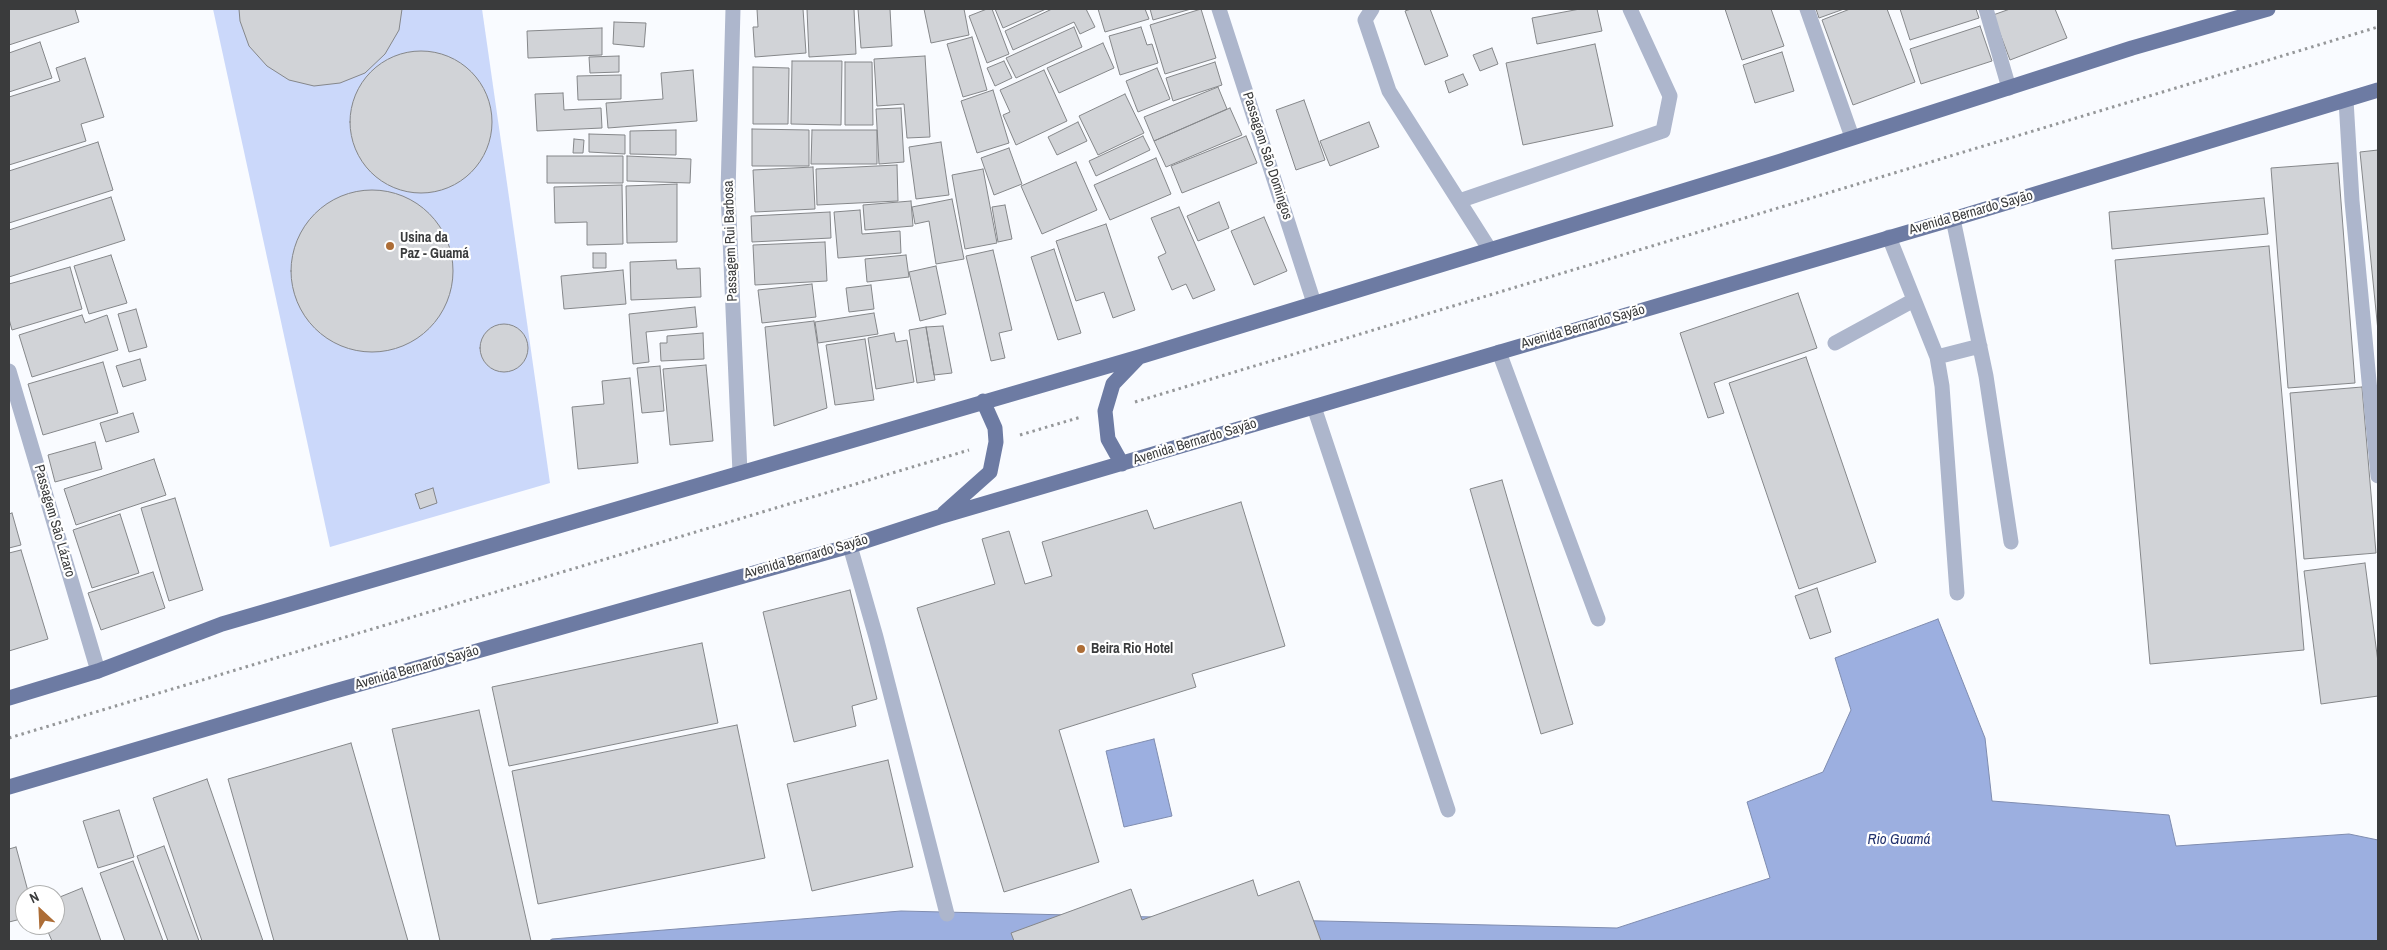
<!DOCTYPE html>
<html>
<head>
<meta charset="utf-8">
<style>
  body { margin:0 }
  #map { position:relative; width:2387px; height:950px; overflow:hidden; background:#f9fbff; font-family:"Archivo Narrow",sans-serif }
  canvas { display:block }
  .frame { position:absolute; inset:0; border:10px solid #3a3b3c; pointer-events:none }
  .north { position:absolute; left:15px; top:885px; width:50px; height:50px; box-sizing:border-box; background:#fff; border:1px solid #b0b1b1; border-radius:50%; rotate:335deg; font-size:14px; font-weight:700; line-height:20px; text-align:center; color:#3a3b3c }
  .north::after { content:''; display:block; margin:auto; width:18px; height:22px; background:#ad6d36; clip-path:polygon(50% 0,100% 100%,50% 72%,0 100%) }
</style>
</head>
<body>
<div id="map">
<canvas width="2387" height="950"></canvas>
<div class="frame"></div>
<div class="north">N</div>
</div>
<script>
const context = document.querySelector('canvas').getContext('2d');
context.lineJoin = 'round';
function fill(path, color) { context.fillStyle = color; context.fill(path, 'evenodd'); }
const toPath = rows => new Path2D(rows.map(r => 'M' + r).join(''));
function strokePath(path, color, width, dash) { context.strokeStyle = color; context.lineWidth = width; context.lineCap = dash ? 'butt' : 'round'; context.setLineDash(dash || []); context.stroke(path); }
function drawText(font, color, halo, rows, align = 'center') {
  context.font = font + ' "Archivo Narrow",sans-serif'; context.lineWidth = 4.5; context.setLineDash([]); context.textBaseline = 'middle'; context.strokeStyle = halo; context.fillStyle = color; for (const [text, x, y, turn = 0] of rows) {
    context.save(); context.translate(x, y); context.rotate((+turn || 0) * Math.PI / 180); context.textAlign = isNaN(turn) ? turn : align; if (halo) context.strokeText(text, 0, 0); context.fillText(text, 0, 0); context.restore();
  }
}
const green = toPath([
  [213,9,482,9,550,483,330,547]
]);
const water = toPath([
  [1938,619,1985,738,1992,801,2169,815,2176,846,2349,834,2378,840,2378,941,549,941,552,939,901,911,1617,928,1770,878,1747,802,1823,772,1851,710,1835,658,1938,619],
  [1154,739,1172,816,1124,827,1106,751,1154,739]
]);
const building = toPath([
  [9,9,75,9,79,22,9,45,9,9],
  [239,9,402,9,399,30,385,54,365,73,340,83,314,86,289,80,267,66,249,46,240,21,239,9],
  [757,9,803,9,806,53,755,57,753,27,758,27,757,9],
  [807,9,854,9,856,54,809,57,807,9],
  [858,9,890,9,892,46,861,48,858,9],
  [924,9,964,9,969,35,931,43,924,9],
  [987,9,992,9,1009,54,987,63,969,16,987,9],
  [995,9,1046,9,1003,28,995,9],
  [1052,9,1086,9,1095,27,1080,34,1074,22,1013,50,1005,31,1052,9],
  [1098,9,1145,9,1149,19,1105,32,1098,9],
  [1150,9,1191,9,1153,20,1150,9],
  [1201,9,1216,58,1165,74,1150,25,1201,9],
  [1411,9,1430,9,1448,56,1425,65,1405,11,1411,9],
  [1580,9,1597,9,1602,31,1537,44,1532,18,1580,9],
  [1725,9,1771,9,1784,46,1742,60,1725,9],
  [1816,9,1844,9,1819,18,1816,9],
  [1850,9,1887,9,1915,82,1853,105,1822,20,1850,9],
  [1900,9,1976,9,1979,18,1910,40,1900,9],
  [2010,9,2055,9,2067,38,2010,60,1993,15,2010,9],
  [614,22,646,23,644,47,613,44,614,22],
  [1980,26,1992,61,1921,84,1910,49,1980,26],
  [1074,27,1082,47,1016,78,1006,58,1074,27],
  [1141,27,1147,45,1152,44,1158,63,1120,75,1109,36,1141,27],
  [602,28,602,55,528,58,527,31,602,28],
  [972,37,987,90,963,97,947,44,972,37],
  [40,42,52,78,9,92,9,53,40,42],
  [1103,43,1114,68,1059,93,1047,68,1103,43],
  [1595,44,1613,126,1523,145,1506,63,1595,44],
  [1492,48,1498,64,1480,71,1473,55,1492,48],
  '350 122a71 71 0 1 1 142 0a71 71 0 1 1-142 0Z',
  [1782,52,1794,91,1755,103,1743,65,1782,52],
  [619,56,619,72,590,73,589,57,619,56],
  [925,56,930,137,907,138,904,104,877,106,874,59,925,56],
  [85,58,104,117,81,124,86,141,9,165,9,97,60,81,56,68,85,58],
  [792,61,842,61,841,125,791,124,792,61],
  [1004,61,1012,78,995,86,987,68,1004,61],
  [845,62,872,62,873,125,845,125,845,62],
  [1215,62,1222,85,1173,101,1166,78,1215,62],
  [753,67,789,68,788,124,753,124,753,67],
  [1157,68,1170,99,1138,112,1126,81,1157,68],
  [693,70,697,121,608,128,606,103,663,99,661,73,693,70],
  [1044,70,1067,121,1016,145,1003,115,1010,112,1000,90,1044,70],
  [1463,74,1468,85,1449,93,1445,81,1463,74],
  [621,75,621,99,578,100,577,76,621,75],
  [1218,87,1227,109,1154,141,1144,117,1218,87],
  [993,90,1009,143,977,153,961,101,993,90],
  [563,93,564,110,601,108,602,128,537,131,535,94,563,93],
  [1125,94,1144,133,1098,155,1079,116,1125,94],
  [1304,100,1325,160,1296,170,1276,110,1304,100],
  [901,108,904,162,879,164,876,109,901,108],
  [1230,108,1242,135,1166,167,1154,141,1230,108],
  [1078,122,1087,141,1057,155,1048,137,1078,122],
  [1369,122,1379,147,1330,166,1320,141,1369,122],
  [752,129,809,130,809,166,752,166,752,129],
  [676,130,676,155,630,154,630,131,676,130],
  [812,130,877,130,877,164,811,164,812,130],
  [589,134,625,135,625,154,589,152,589,134],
  [1143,136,1150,150,1096,176,1089,161,1143,136],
  [1246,136,1257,163,1182,193,1171,166,1246,136],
  [574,139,584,140,583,153,573,153,574,139],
  [98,142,113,190,9,223,9,171,98,142],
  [941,142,949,195,916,199,909,147,941,142],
  [1009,148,1022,184,994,195,981,158,1009,148],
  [2378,150,2378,331,2360,152,2378,150],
  [547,156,623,156,623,183,547,183,547,156],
  [627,156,691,159,690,183,627,181,627,156],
  [1156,158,1171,194,1110,220,1094,185,1156,158],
  [1076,162,1097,210,1042,234,1021,186,1076,162],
  [2338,163,2355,383,2288,388,2271,168,2338,163],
  [897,165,898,201,817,205,816,169,897,165],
  [813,167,815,209,755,212,753,170,813,167],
  [983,169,997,243,965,249,952,175,983,169],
  [677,184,677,242,627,243,626,186,677,184],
  [622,185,623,244,587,245,587,222,555,223,554,187,622,185],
  '291 271a81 81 0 1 1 162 0a81 81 0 1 1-162 0Z',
  [111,197,125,240,9,277,9,230,111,197],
  [2264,198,2268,234,2112,249,2109,212,2264,198],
  [952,199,964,259,936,264,929,221,915,224,912,207,952,199],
  [911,201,913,226,865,230,863,205,911,201],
  [1219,202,1229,228,1198,241,1187,216,1219,202],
  [1005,205,1012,239,998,242,992,207,1005,205],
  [1179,207,1215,290,1193,299,1186,284,1172,290,1158,257,1166,253,1151,218,1179,207],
  [860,210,862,234,900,231,901,253,838,258,834,212,860,210],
  [830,212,831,238,752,242,751,216,830,212],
  [1264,217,1287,271,1254,285,1231,231,1264,217],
  [1106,224,1135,310,1113,318,1104,292,1076,301,1056,241,1106,224],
  [825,242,827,281,755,285,753,245,825,242],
  [2269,246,2304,650,2150,664,2115,260,2269,246],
  [1054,249,1081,333,1058,340,1031,257,1054,249],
  [993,250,1012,330,999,333,1005,358,991,361,966,256,993,250],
  [593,253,606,253,606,268,593,268,593,253],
  [111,255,127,303,89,314,74,266,111,255],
  [906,255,909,277,867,282,865,259,906,255],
  [676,260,677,269,700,268,701,297,631,300,630,262,676,260],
  [936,266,946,314,920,321,909,272,936,266],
  [70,267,82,309,12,330,9,319,9,284,70,267],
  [623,270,626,304,564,309,561,276,623,270],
  [812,284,816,317,762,323,758,290,812,284],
  [871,285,874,309,849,312,846,288,871,285],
  [1798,293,1817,348,1714,383,1724,413,1708,418,1680,333,1798,293],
  [695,307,697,327,646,332,649,362,633,364,629,314,695,307],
  [136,309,147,347,129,352,118,314,136,309],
  [874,313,878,334,818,343,815,322,874,313],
  [82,315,85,323,107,315,118,350,32,377,19,335,82,315],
  [814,321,827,408,774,426,765,327,814,321],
  '480 348a24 24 0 1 1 48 0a24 24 0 1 1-48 0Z',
  [943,326,952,373,934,375,926,327,943,326],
  [926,327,935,380,917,383,909,330,926,327],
  [703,333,704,359,661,361,660,343,667,343,667,336,703,333],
  [894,333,896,342,907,340,914,382,876,389,868,338,894,333],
  [865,339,874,400,835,405,826,345,865,339],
  [1806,357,1876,562,1799,589,1729,383,1806,357],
  [140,359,146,380,123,387,116,366,140,359],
  [103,362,118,413,43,435,28,384,103,362],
  [706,365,713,441,670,445,663,369,706,365],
  [660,366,664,411,642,413,637,368,660,366],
  [630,378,638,463,578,469,572,407,604,404,602,381,630,378],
  [2362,387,2376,553,2304,559,2290,393,2362,387],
  [133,413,139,432,106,442,100,423,133,413],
  [95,442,102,469,55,482,48,455,95,442],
  [154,459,166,495,76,525,64,489,154,459],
  [1502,480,1573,724,1541,734,1470,489,1502,480],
  [433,488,437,503,420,509,415,494,433,488],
  [175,498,203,590,169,601,141,508,175,498],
  [1241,502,1285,646,1192,674,1196,687,1059,730,1099,862,1004,892,917,608,995,584,982,539,1009,531,1025,584,1052,576,1042,542,1147,510,1154,529,1241,502],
  [12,513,21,545,9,548,9,514,12,513],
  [120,514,139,573,92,588,73,530,120,514],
  [21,550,48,639,9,651,9,553,21,550],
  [2365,563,2378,662,2378,696,2321,704,2304,571,2365,563],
  [153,572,165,608,101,630,88,593,153,572],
  [1817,588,1831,632,1810,639,1795,596,1817,588],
  [850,590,877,699,852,706,856,726,794,742,763,612,850,590],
  [702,643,718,723,509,766,492,687,702,643],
  [479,710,531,941,440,941,392,729,479,710],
  [737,725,765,858,538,904,512,771,737,725],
  [351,743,408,941,274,941,228,779,351,743],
  [888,760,913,867,812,891,787,784,888,760],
  [207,779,263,941,202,941,153,798,207,779],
  [119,810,134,857,98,868,83,821,119,810],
  [164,846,199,941,168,941,137,856,164,846],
  [16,847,29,895,25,895,25,918,9,922,9,849,16,847],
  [133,861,163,941,125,941,100,873,133,861],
  [1253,880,1258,896,1299,881,1321,941,1014,941,1011,933,1131,889,1142,920,1253,880],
  [82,888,101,941,52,941,45,925,55,925,55,899,82,888]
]);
const path = toPath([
  [1135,402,2378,27],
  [1020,435,1081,417],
  [9,738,969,450]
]);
const minor = toPath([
  [733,9,728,192,740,473],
  [1219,9,1314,303],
  [1372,9,1365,20,1389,91,1490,250],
  [1807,9,1852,137],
  [1986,9,2009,88],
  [2346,100,2352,201,2378,476],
  [1459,201,1663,131,1670,96,1630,9],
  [1953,219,1986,376,2011,542],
  [1889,237,1937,357,1942,386,1957,593],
  [1835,343,1914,300],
  [1499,352,1598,619],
  [1937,357,1980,346],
  [9,371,98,671],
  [1314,407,1448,810],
  [850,546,876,637,947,914]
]);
const major = toPath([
  [1122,464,1108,439,1105,411,1113,384,1138,358],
  [944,513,990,472,996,442,995,428,983,401],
  [9,698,98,671,222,624,1139,357,1778,162,2132,48,2268,9],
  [9,787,328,693,850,546,939,517,1953,219,2378,90]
]);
const markers = [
  [390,246,5,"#ad6d36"],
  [1081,649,5,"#ad6d36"]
];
const streetNames = [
  ["Passagem São Domingos",1267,156,72],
  ["Avenida Bernardo Sayão",1971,213,-16],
  ["Passagem Rui Barbosa",731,241,-92],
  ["Avenida Bernardo Sayão",1583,327,-16],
  ["Avenida Bernardo Sayão",1195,442,-17],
  ["Passagem São Lázaro",54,521,74],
  ["Avenida Bernardo Sayão",806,557,-16],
  ["Avenida Bernardo Sayão",417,668,-16]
];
const poiNames = [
  ["Usina da",400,238],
  ["Paz - Guamá",400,254],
  ["Beira Rio Hotel",1091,649]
];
const waterNames = [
  ["Rio Guamá",1899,840]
];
fill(green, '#cbd8fa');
fill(water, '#9cafe0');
strokePath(water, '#7f8caf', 1);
fill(building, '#d1d3d7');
strokePath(building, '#85878a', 1);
strokePath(path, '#959799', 3, [2.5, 4]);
strokePath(minor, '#adb6cc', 15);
strokePath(major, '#6d7ba3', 15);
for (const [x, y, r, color] of markers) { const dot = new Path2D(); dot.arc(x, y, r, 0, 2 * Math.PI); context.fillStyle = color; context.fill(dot); strokePath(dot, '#fff', 2); }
drawText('14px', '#3a3b3c', '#fff', streetNames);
drawText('bold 14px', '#3a3b3c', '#fff', poiNames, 'left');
drawText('italic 15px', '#243470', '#fff', waterNames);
</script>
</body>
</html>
